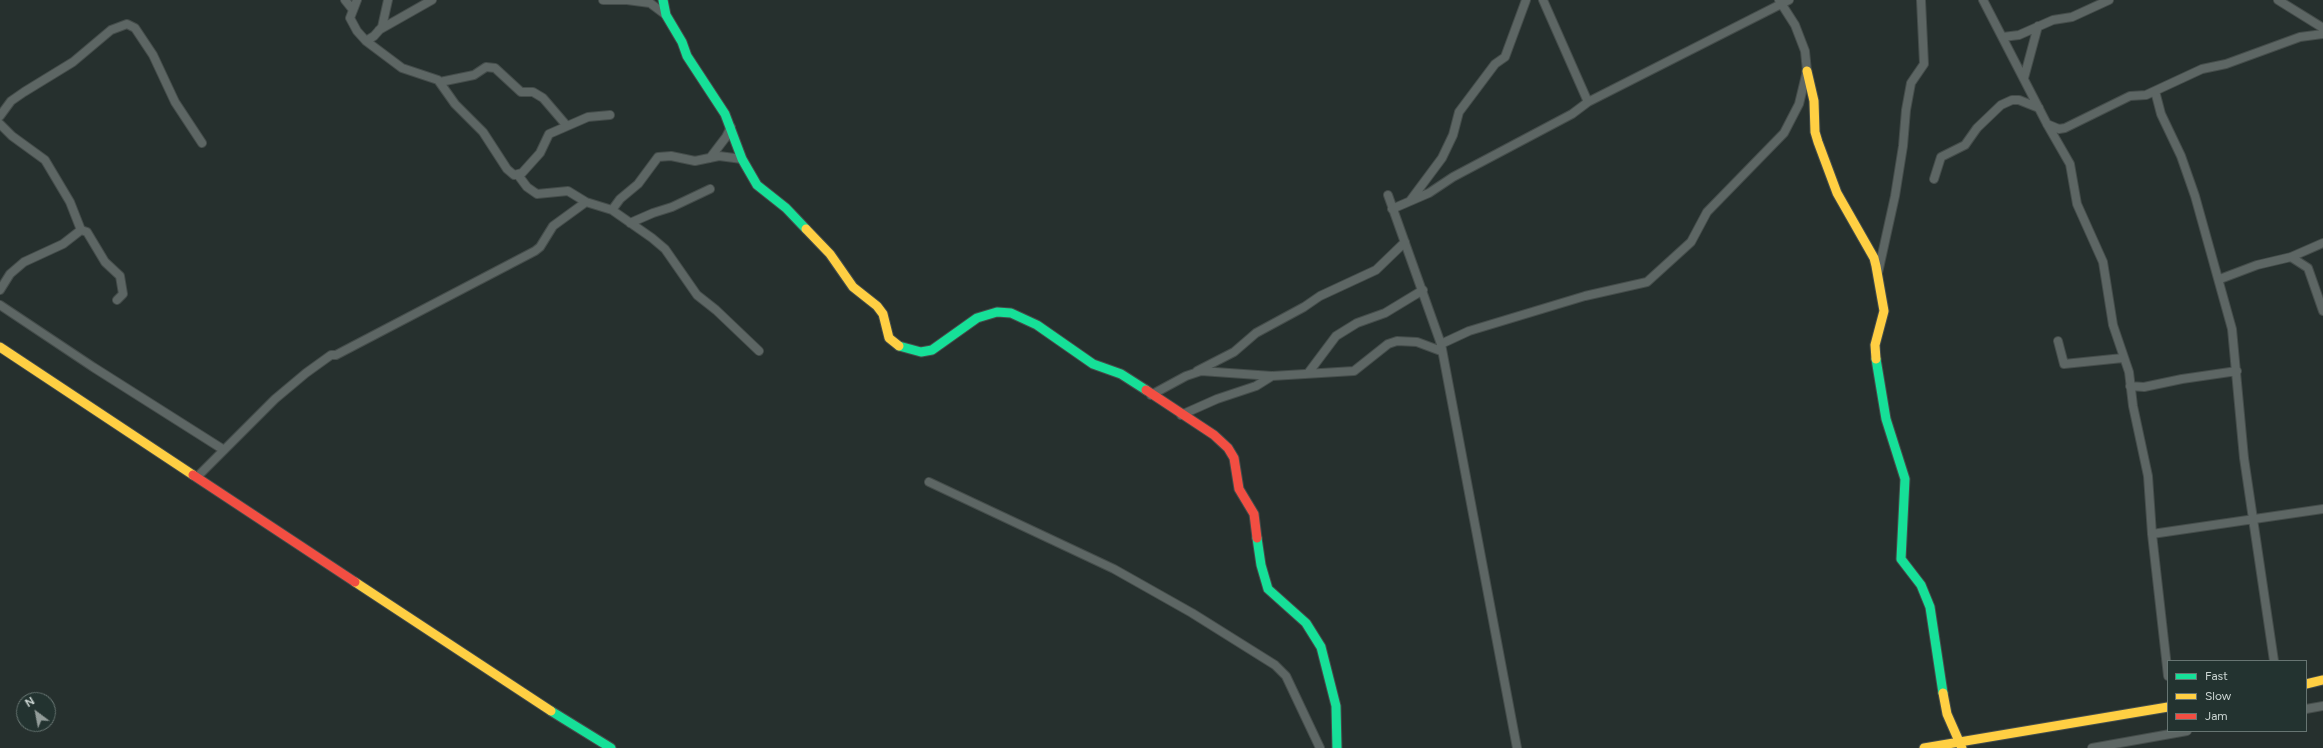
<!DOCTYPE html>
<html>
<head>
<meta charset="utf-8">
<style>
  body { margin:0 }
  #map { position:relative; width:2323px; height:748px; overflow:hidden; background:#26302e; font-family:Figtree,sans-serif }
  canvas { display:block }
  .legend { position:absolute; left:2167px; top:660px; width:140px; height:72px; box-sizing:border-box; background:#233330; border:1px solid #677572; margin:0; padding:5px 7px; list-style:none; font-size:12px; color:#cdd7d4 }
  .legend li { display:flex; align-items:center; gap:8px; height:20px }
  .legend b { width:20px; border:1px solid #677572 }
  .north { position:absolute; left:16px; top:692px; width:40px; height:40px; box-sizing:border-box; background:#233330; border:1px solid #677572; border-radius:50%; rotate:328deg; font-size:11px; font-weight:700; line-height:16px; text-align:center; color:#cdd7d4 }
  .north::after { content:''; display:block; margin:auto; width:14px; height:18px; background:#939d9a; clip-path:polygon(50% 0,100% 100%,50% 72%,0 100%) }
</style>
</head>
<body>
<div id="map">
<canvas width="2323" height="748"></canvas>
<ul class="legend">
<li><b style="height:5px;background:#16e098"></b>Fast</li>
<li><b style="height:5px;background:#ffcf43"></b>Slow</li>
<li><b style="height:5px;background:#f24e42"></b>Jam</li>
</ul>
<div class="north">N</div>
</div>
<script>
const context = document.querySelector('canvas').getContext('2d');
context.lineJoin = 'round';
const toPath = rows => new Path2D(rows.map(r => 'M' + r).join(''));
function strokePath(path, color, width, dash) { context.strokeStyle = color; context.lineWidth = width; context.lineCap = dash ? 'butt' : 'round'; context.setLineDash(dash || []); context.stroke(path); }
const street = toPath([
  [345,0,353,10],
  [357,0,350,18,357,31,366,41,402,68,438,80,455,104,483,132,507,169,514,175,522,173,540,153,549,134,588,117,610,115],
  [603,0,626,0],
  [627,0,650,3,666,15],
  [1543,0,1588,102],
  [1983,0,2047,124,2070,164,2077,204,2103,262,2113,325,2129,372,2133,406,2148,476,2152,534,2168,676],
  [2278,0,2323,28],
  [379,30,432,0],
  [2003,37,2019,35,2053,20,2072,17,2109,0],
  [366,41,374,36,382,27,388,0],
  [2024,78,2038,26],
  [440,82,474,75,486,67,495,68,521,92,533,92,543,98,567,126],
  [2155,91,2161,114,2181,156,2195,196,2232,329,2244,458,2274,661],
  [0,116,11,101,24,92,73,62,111,30,127,24,135,28,153,55,175,102,202,143],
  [0,124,12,136,45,160,70,202,81,230,63,244,24,262,10,274,0,290],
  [2047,124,2059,129,2065,128,2130,96,2146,95,2202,69,2226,64,2300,37,2323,34],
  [710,158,726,137,731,127],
  [518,175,527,187,537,194,568,191,586,202,612,210,652,238,665,249,697,295,716,310,759,351],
  [1934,179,1941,157,1965,145,1977,128,2001,105,2012,100,2019,100,2039,108],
  [1388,195,1441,344,1517,748],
  [1410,201,1442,158,1453,135,1459,112,1495,64,1505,57,1526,0],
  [1392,209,1429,193,1453,177,1572,114,1588,102,1789,0],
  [612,210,620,199,638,184,658,157,671,156,695,161,719,156,742,159],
  [630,223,653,213,672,207,710,189],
  [81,230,87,232,105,262,120,276,123,294,117,300],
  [2291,257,2308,268,2323,311],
  [1878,273,1895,196,1903,146,1906,110,1911,83,1924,64,1921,0],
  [2220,279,2257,265,2291,257,2323,243],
  [0,305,93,367,224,450],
  [2058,341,2064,364,2123,358],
  [1441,344,1469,331,1585,296,1647,282,1691,242,1707,212,1784,133,1799,104,1807,71,1805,51,1795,25,1779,0],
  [1197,371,1234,352,1256,333,1304,307,1320,296,1376,270,1405,242],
  [1309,372,1336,336,1357,323,1385,313,1423,290],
  [2130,386,2144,387,2182,379,2237,371],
  [1151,395,1186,376,1201,371,1272,376,1354,371,1388,344,1397,341,1417,342,1441,351],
  [1181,415,1217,399,1256,386,1272,376],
  [197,477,275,399,306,373,331,355,336,355,535,251,540,247,553,226,586,202],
  [929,482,1114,569,1192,613,1275,665,1286,676,1320,748],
  [2152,534,2323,509],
  [2306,709,2323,706],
  [2092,748,2187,731]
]);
const fast = toPath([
  [663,0,666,15,682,42,687,56,725,114,742,159,757,185,786,208,806,229],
  [899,346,921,352,932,350,977,318,997,312,1011,313,1037,325,1093,364,1121,374,1146,390],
  [1876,359,1886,419,1905,479,1901,559,1921,585,1930,607,1943,693],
  [1257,538,1261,565,1268,589,1306,623,1321,647,1336,706,1337,748],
  [551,711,611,748]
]);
const slow = toPath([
  [1807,71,1814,101,1815,132,1818,142,1837,193,1874,258,1876,266,1884,311,1875,345,1876,359],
  [806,229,830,254,853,287,877,306,883,314,889,338,899,346],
  [0,347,193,475],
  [355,582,551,711],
  [2306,684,2323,680],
  [1943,693,1947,714,1962,748],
  [1924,748,2168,707]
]);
const jam = toPath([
  [1146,390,1214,435,1228,448,1234,458,1239,489,1254,514,1257,538],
  [193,475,355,582]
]);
strokePath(street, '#454d4b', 10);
strokePath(fast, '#454d4b', 11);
strokePath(slow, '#454d4b', 11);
strokePath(jam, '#454d4b', 11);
strokePath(street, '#5d6664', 8);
strokePath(fast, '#16e098', 9);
strokePath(slow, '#ffcf43', 9);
strokePath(jam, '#f24e42', 9);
</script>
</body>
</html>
